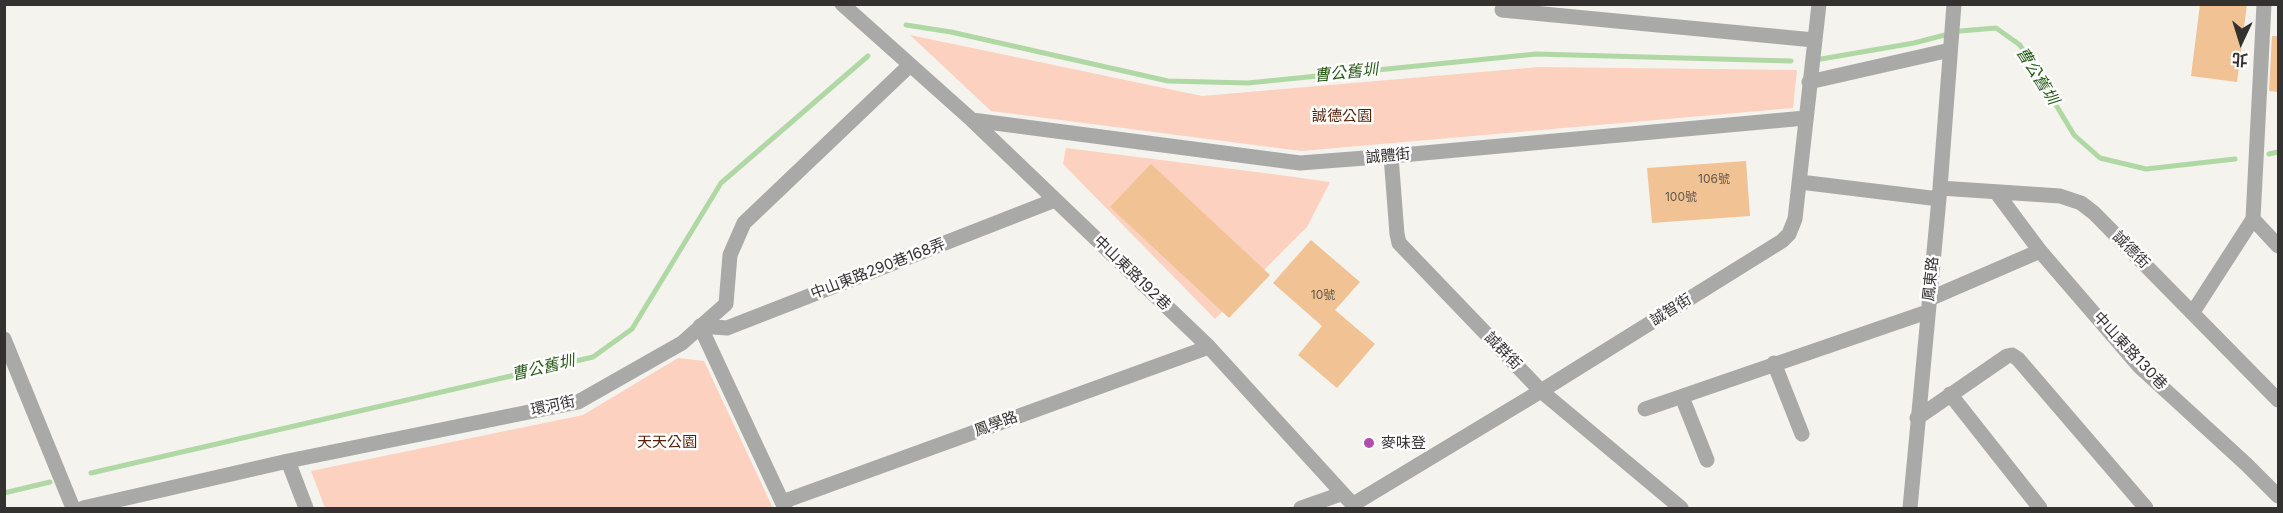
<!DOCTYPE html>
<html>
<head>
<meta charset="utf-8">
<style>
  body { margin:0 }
  #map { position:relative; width:2283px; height:513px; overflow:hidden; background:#f5f3ee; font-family:Inter,"Noto Sans TC",sans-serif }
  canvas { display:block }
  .frame { position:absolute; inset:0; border:6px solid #333230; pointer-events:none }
  .north { position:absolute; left:2211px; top:12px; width:60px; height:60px; -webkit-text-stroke:4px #fff; paint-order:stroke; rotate:184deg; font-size:16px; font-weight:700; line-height:24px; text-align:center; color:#333230 }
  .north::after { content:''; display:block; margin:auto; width:21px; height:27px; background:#333230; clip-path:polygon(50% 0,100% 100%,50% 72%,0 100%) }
</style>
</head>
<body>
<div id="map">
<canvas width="2283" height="513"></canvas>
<div class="frame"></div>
<div class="north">北</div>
</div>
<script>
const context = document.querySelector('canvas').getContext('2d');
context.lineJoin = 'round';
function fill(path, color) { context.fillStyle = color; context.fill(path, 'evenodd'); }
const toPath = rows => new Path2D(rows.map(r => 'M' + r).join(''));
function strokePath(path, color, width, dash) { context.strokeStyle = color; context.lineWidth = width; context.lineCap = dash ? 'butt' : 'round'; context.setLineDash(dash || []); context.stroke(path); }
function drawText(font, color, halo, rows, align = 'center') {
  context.font = font + ' Inter,"Noto Sans TC",sans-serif'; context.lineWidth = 5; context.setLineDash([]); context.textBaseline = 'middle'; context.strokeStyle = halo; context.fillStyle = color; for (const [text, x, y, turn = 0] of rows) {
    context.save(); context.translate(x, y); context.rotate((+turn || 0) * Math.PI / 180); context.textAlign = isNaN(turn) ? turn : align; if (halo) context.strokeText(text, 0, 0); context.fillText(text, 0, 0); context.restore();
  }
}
const green = toPath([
  [910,35,1202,96,1539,67,1797,70,1793,108,1301,151,991,111],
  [1066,148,1280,175,1330,182,1307,227,1215,319,1063,164],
  [678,358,704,361,773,508,325,508,311,471,583,415]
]);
const stream = toPath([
  [906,25,951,32,1168,81,1248,83,1536,54,1791,61],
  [1821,59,1914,43,1960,31,1996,28,2020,45,2074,135,2100,158,2146,169,2235,159],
  [2269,154,2278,152],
  [91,473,593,357,632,329,721,183,868,56],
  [4,493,50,482]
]);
const building = toPath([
  [2200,4,2247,4,2237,82,2191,76],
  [2272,36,2278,36,2278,92,2269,91],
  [1746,161,1750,216,1652,223,1647,168],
  [1151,164,1270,275,1229,318,1110,207],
  [1311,240,1360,282,1335,310,1375,344,1337,388,1298,355,1322,326,1273,283]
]);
const minor = toPath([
  [842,4,972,120,1209,347,1356,508],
  [1502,10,1814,40],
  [1809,82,1950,50],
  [972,120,1300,163,1391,156,1805,118],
  [1391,156,1397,234,1399,243,1541,391,1681,508],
  [1800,182,1939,199],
  [1940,188,2060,196,2081,203,2094,213,2278,400],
  [1996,192,2040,251,2140,367,2246,464,2278,496],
  [2253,219,2278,246],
  [1929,299,2040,251],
  [2193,312,2253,219,2264,4],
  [4,339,73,508],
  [1774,363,1802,434],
  [1950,394,2040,508],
  [1682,397,1707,460],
  [1645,409,1927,312],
  [1917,418,2007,356,2012,355,2018,359,2146,508],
  [288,461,306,508],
  [782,502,1209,347],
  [1352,505,1541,391,1782,241,1789,234,1795,219,1819,4],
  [83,508,288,461,578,402,682,343,726,304,730,255,744,223,910,65],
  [785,508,700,326,727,328,1055,200],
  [1301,508,1341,494],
  [1910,508,1940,188,1954,4]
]);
const markers = [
  [1369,443,6,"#b44caf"]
];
const numberNames = [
  ["106號",1714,179],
  ["100號",1681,197],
  ["10號",1323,295]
];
const parkNames = [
  ["誠德公園",1342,116],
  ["天天公園",667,442]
];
const streetNames = [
  ["誠體街",1388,156,-5],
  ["誠德街",2131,250,45],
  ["中山東路290巷168弄",878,269,-21],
  ["中山東路192巷",1132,273,44],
  ["鳳東路",1931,279,-84],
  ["誠智街",1671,310,-32],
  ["誠群街",1503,351,46],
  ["中山東路130巷",2130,351,47],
  ["環河街",553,406,-12],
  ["鳳學路",996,424,-20]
];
const poiNames = [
  ["麥味登",1381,443]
];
const waterNames = [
  ["曹公舊圳",1346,73,-6],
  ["曹公舊圳",2037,76,58],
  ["曹公舊圳",543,368,-13]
];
fill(green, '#fcd1c0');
strokePath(stream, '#b0d8a5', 5);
fill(building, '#f1c293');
strokePath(minor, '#a9a9a7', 15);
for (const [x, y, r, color] of markers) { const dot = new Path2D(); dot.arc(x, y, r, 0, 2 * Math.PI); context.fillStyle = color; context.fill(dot); strokePath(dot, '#fff', 2); }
drawText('12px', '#625649', null, numberNames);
drawText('15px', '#551e04', '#fff', parkNames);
drawText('15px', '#333230', '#fff', streetNames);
drawText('15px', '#333230', '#fff', poiNames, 'left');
drawText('italic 16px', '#2a5d1a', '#fff', waterNames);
</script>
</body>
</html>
